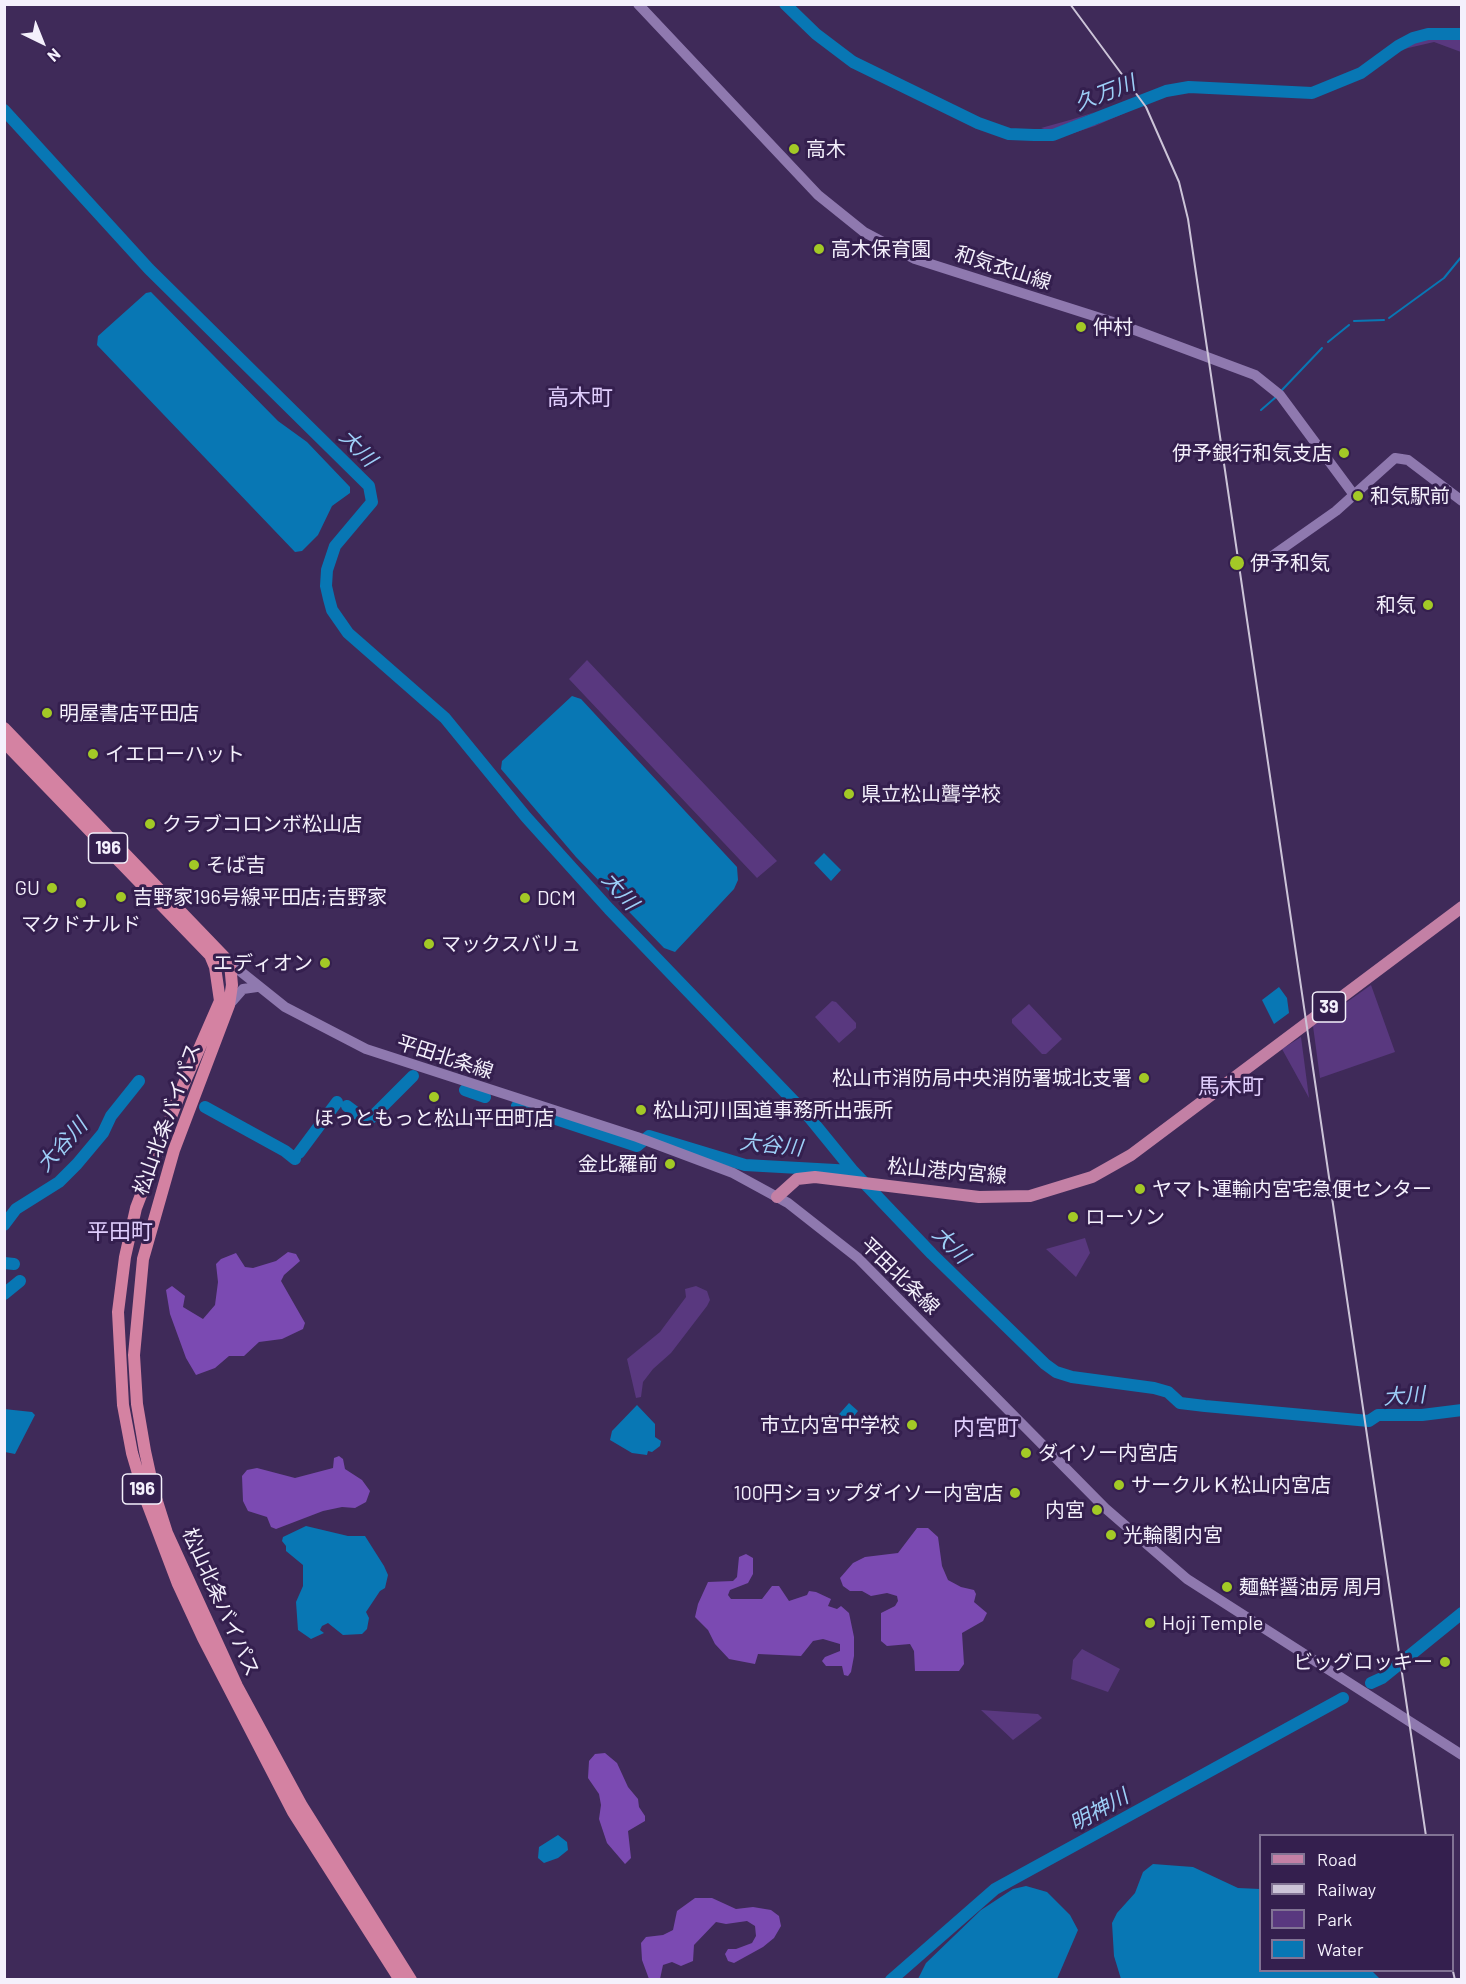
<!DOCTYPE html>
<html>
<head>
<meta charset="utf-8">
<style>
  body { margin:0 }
  #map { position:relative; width:1466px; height:1984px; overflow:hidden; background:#3f2a59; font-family:Barlow,sans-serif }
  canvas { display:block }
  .frame { position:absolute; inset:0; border:6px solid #f4f0fc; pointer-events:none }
  .legend { position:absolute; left:1259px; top:1834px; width:195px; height:138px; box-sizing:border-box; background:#341f4e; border:2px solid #817394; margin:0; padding:8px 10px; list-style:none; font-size:18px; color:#f4f0fc }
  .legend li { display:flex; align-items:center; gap:12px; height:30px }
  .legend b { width:30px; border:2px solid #817394 }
  .north { position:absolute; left:12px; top:12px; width:60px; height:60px; -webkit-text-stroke:4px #341f4e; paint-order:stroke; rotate:137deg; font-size:16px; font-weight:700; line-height:24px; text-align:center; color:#f4f0fc }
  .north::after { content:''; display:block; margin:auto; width:21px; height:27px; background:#f4f0fc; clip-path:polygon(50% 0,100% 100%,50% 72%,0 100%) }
</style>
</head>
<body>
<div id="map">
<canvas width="1466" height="1984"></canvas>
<div class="frame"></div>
<ul class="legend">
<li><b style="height:8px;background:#c380a5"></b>Road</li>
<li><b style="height:8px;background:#ccc4d8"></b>Railway</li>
<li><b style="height:16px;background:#59387f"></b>Park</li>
<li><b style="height:16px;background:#0877b4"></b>Water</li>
</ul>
<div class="north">N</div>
</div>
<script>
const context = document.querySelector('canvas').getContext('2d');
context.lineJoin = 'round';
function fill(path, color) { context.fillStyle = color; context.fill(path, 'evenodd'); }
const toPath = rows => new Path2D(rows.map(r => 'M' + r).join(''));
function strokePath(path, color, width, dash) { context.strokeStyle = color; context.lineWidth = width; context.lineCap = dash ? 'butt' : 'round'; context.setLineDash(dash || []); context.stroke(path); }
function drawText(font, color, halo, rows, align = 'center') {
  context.font = font + ' Barlow,"Noto Sans JP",sans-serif'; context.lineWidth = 6; context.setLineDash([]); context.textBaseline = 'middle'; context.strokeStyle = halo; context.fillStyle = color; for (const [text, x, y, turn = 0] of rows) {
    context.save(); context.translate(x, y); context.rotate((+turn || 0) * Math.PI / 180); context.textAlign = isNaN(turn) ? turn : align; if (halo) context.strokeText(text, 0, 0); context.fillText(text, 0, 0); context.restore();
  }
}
const green = toPath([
  [1430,37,1461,39,1461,52,1434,42,1404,49,1409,44],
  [1122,110,1125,113,1095,126,1061,137,1069,131,1098,124],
  [1095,112,1050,131,1041,128,1070,120],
  [587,660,777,861,757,878,569,679],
  [1371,985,1395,1052,1320,1078,1313,1026],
  [832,1001,836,1002,856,1023,856,1028,839,1043,815,1017],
  [1029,1004,1062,1039,1046,1054,1042,1054,1012,1023,1012,1019],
  [1301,1037,1309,1098,1282,1049],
  [1085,1238,1090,1253,1076,1277,1046,1249],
  [696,1286,707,1291,710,1300,707,1306,671,1353,653,1369,643,1382,641,1397,636,1398,627,1359,660,1332,686,1297,685,1289],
  [1082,1649,1120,1669,1108,1692,1071,1679,1073,1660],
  [981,1710,1038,1714,1042,1718,1013,1740]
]);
const forest = toPath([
  [288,1252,296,1254,300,1261,284,1275,281,1281,305,1323,303,1329,282,1339,259,1342,244,1356,229,1356,215,1368,196,1375,186,1358,170,1314,166,1290,172,1286,185,1296,183,1307,203,1319,215,1305,218,1282,216,1264,221,1259,236,1253,245,1267,253,1268,276,1261],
  [339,1456,343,1459,345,1469,362,1480,370,1491,366,1502,355,1508,342,1507,323,1511,276,1529,271,1527,267,1517,248,1511,243,1501,242,1476,247,1470,257,1468,295,1478,333,1468,334,1458],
  [917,1528,928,1528,938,1537,942,1566,948,1580,961,1587,974,1590,976,1594,974,1602,987,1613,983,1621,962,1633,964,1664,959,1671,915,1671,914,1651,910,1644,887,1646,881,1641,881,1613,895,1606,898,1601,897,1596,887,1593,871,1596,862,1591,850,1591,843,1586,840,1578,853,1563,865,1557,898,1553],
  [746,1554,753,1558,753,1574,748,1583,730,1590,728,1595,731,1599,762,1599,772,1586,779,1586,789,1601,807,1595,809,1591,816,1592,831,1599,828,1606,837,1609,841,1606,849,1613,854,1637,854,1656,851,1672,848,1676,844,1675,842,1666,826,1666,822,1661,825,1657,840,1651,840,1644,823,1639,813,1641,801,1656,758,1654,755,1664,729,1659,715,1644,708,1630,695,1617,698,1604,708,1582,733,1581,737,1577,739,1557],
  [605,1753,617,1763,628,1787,638,1799,639,1807,645,1816,645,1821,628,1831,631,1858,625,1864,607,1843,599,1819,601,1805,599,1794,588,1778,589,1761,595,1754],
  [695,1898,712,1898,736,1909,753,1907,771,1910,779,1916,781,1926,774,1938,763,1947,734,1963,728,1961,725,1954,728,1949,736,1949,752,1943,756,1936,755,1926,747,1921,726,1924,716,1922,694,1945,693,1961,681,1966,672,1962,663,1965,660,1979,649,1979,642,1960,641,1943,646,1937,663,1935,673,1930,677,1911]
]);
const water = toPath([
  [151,292,278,421,307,442,350,487,350,493,332,506,318,535,302,551,295,552,97,345,98,336,146,293],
  [572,696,581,699,737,867,738,880,734,889,675,952,664,948,576,857,501,769,502,761],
  [824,853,841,870,831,881,814,863],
  [1279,987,1287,998,1289,1013,1274,1024,1262,1000],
  [849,1403,858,1411,843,1430,833,1421],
  [637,1405,655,1424,655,1437,661,1441,660,1446,652,1452,648,1451,647,1455,632,1453,610,1440,612,1431],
  [4,1409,32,1412,35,1415,15,1454,5,1452],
  [306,1526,348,1536,365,1536,384,1566,388,1575,385,1588,380,1591,366,1612,369,1618,367,1629,362,1634,343,1635,328,1623,322,1626,320,1630,324,1633,311,1639,298,1630,296,1602,303,1586,303,1565,286,1551,286,1546,282,1541,283,1537],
  [558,1835,567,1842,568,1850,558,1858,544,1863,538,1858,539,1847],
  [1153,1864,1193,1867,1238,1888,1260,1889,1260,1970,1372,1971,1380,1979,1121,1979,1114,1956,1112,1923,1117,1913,1135,1893,1143,1872],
  [1026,1886,1047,1892,1070,1915,1078,1930,1057,1979,918,1979,926,1963,981,1910,1013,1889]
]);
const stream = toPath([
  [1389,318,1444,278,1462,256],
  [1354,321,1384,320],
  [1328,342,1349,325],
  [1282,390,1322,348],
  [1261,410,1276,397]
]);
const river = toPath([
  [785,4,816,34,853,62,978,123,1009,134,1034,135,1053,135,1166,91,1189,87,1312,93,1361,73,1398,46,1413,38,1428,34,1462,34],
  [4,110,149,269,369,486,372,502,335,546,327,570,326,586,329,599,332,610,348,633,445,718,526,817,609,909,809,1117,853,1171,932,1254,1045,1364,1056,1372,1072,1377,1154,1388,1168,1392,1180,1403,1205,1406,1369,1421,1378,1415,1422,1415,1462,1410],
  [465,1090,485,1097],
  [347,1106,367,1121],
  [517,1106,637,1146,649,1136,745,1165,853,1171],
  [205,1107,285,1151,295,1159],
  [371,1118,413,1076],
  [299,1153,337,1102],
  [4,1225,16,1209,59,1182,77,1164,103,1133,111,1116,139,1081],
  [4,1263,14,1264],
  [4,1294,20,1281],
  [1371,1683,1382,1678,1462,1613],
  [891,1980,995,1889,1343,1698]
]);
const secondary = toPath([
  [638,4,818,195,864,232,915,259,1116,323,1255,375,1280,395,1354,495],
  [1262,563,1336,511,1395,458,1408,460,1462,501],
  [230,963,285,1007,366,1049,637,1137,733,1173,788,1203,858,1258,1105,1508,1187,1579,1462,1755],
  [229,1005,243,989,257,987]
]);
const primary = toPath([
  [777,1197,797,1179,815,1177,979,1197,1030,1196,1092,1177,1131,1155,1462,907]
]);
const trunk = toPath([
  [4,728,230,963,232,985,229,1005,174,1150,143,1259,134,1355,137,1404,145,1451,154,1492,167,1533,237,1686,302,1806,411,1980],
  [4,742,210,955,215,967,220,1001,182,1088,136,1208,125,1257,118,1312,123,1405,132,1453,145,1497,178,1584,203,1638,293,1812,400,1980]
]);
const rail = toPath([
  [1070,4,1146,107,1179,182,1188,219,1426,1836],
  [1452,1967,1455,1980]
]);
const markers = [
  [794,149,6,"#a3c926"],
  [819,249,6,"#a3c926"],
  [1081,327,6,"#a3c926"],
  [1344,453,6,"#a3c926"],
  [1358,496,6,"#a3c926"],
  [1237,563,8,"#a3c926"],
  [1428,605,6,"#a3c926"],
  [47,713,6,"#a3c926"],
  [93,754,6,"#a3c926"],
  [849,794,6,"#a3c926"],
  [150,824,6,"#a3c926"],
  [194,865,6,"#a3c926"],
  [52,888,6,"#a3c926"],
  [121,897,6,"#a3c926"],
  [525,898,6,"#a3c926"],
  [81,903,6,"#a3c926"],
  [429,944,6,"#a3c926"],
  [325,963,6,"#a3c926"],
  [1144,1078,6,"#a3c926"],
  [434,1097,6,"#a3c926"],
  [641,1110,6,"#a3c926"],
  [670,1164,6,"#a3c926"],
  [1140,1189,6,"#a3c926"],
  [1073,1217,6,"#a3c926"],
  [912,1425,6,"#a3c926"],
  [1026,1453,6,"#a3c926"],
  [1119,1485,6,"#a3c926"],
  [1015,1493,6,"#a3c926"],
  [1097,1510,6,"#a3c926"],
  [1111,1535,6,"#a3c926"],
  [1227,1587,6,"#a3c926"],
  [1150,1623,6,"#a3c926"],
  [1445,1662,6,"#a3c926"]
];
const shields = [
  [108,848,39],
  [1329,1007,33],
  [142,1489,39]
];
const shieldNames = [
  ["196",108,848],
  ["39",1329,1007],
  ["196",142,1489]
];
const poiNames = [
  ["高木",806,149],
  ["高木保育園",831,249],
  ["仲村",1093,327],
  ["伊予銀行和気支店",1332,453,"right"],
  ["和気駅前",1370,496],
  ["伊予和気",1250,563],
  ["和気",1416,605,"right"],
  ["明屋書店平田店",59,713],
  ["イエローハット",105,754],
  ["県立松山聾学校",861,794],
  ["クラブコロンボ松山店",162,824],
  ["そば吉",206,865],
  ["GU",40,888,"right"],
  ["吉野家196号線平田店;吉野家",133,897],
  ["DCM",537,898],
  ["マクドナルド",81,924,"center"],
  ["マックスバリュ",441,944],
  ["エディオン",313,963,"right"],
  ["松山市消防局中央消防署城北支署",1132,1078,"right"],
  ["松山河川国道事務所出張所",653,1110],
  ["ほっともっと松山平田町店",434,1118,"center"],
  ["金比羅前",658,1164,"right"],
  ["ヤマト運輸内宮宅急便センター",1152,1189],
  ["ローソン",1085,1217],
  ["市立内宮中学校",900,1425,"right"],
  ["ダイソー内宮店",1038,1453],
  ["サークルＫ松山内宮店",1131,1485],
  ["100円ショップダイソー内宮店",1003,1493,"right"],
  ["内宮",1085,1510,"right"],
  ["光輪閣内宮",1123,1535],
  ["麺鮮醤油房 周月",1239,1587],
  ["Hoji Temple",1162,1623],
  ["ビッグロッキー",1433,1662,"right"]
];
const streetNames = [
  ["和気衣山線",1003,268,18],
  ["平田北条線",445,1057,18],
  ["松山北条バイパス",167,1119,-70],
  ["松山港内宮線",947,1171,5],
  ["平田北条線",900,1276,44],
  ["松山北条バイパス",221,1602,66]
];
const waterNames = [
  ["久万川",1105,93,-21],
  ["大川",358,448,45],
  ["大川",620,891,48],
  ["大谷川",62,1145,-48],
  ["大谷川",771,1145,6],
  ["大川",951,1245,45],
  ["大川",1404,1396,-4],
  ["明神川",1099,1810,-29]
];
const quarterNames = [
  ["高木町",580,398],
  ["馬木町",1231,1087],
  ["平田町",120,1232],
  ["内宮町",986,1428]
];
fill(green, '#59387f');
fill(forest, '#7b4ab2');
fill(water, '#0877b4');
strokePath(stream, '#0877b4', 2);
strokePath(river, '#0877b4', 12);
strokePath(secondary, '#8f79af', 10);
strokePath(primary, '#c380a5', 12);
strokePath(trunk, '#d482a2', 12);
strokePath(rail, '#ccc4d8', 2);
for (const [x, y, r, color] of markers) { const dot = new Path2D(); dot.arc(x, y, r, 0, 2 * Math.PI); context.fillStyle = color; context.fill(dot); strokePath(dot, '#341f4e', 2); }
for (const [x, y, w] of shields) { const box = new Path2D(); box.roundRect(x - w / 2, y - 15, w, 30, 4.5); context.fillStyle = '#341f4e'; context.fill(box); strokePath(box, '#f4f0fc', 1.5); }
drawText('bold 18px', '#f4f0fc', null, shieldNames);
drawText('20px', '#f4f0fc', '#341f4e', poiNames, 'left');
drawText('20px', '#f4f0fc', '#341f4e', streetNames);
drawText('italic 21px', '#9dcff7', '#341f4e', waterNames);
drawText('22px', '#e0cefd', '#341f4e', quarterNames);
</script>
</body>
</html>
